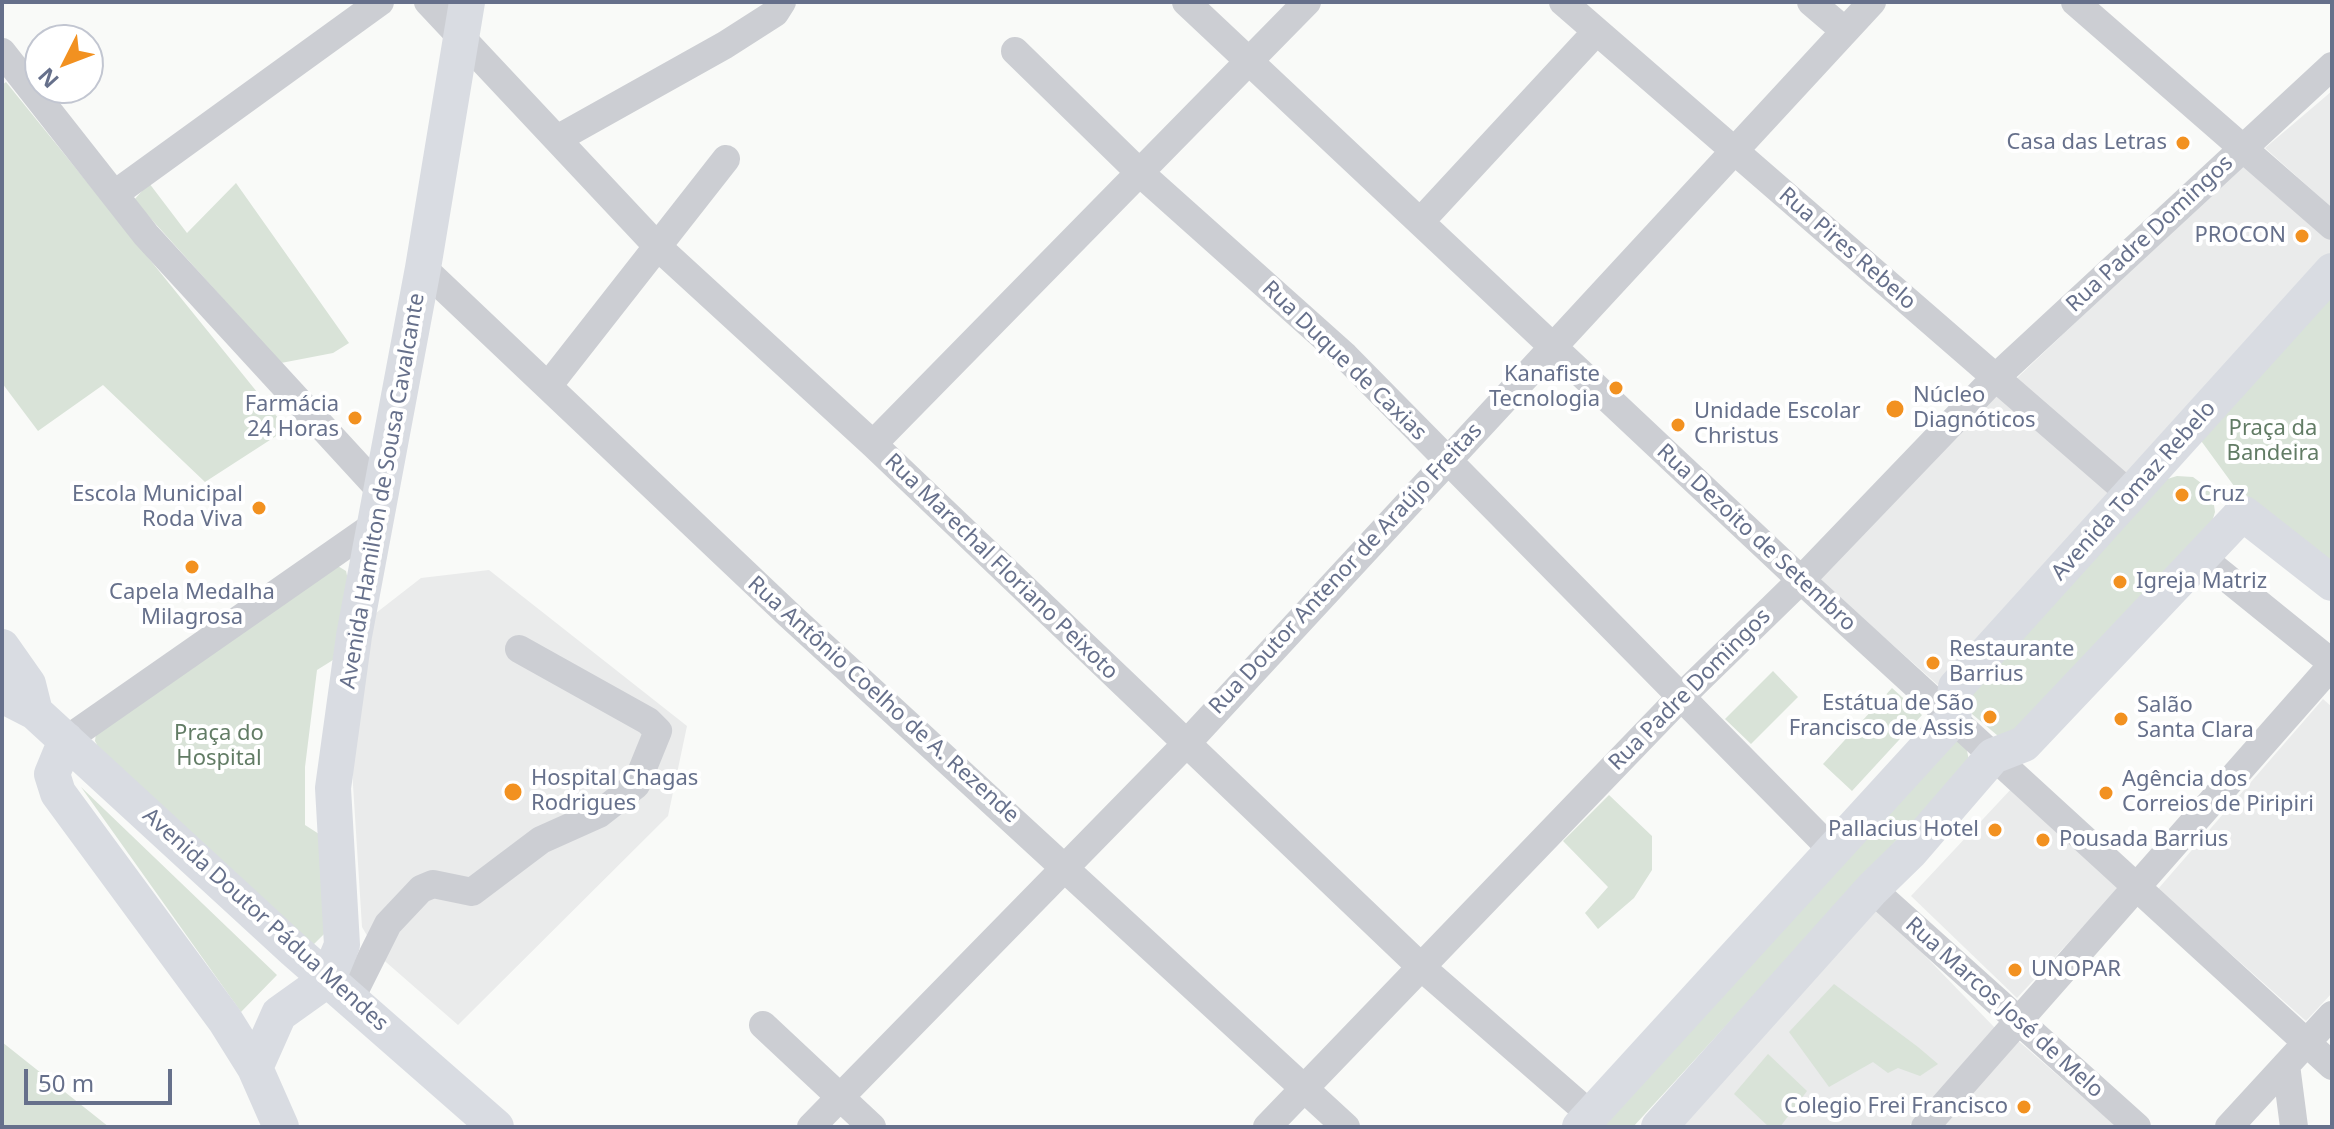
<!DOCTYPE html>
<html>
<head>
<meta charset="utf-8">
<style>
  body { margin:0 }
  #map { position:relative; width:2334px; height:1129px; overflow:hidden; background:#f9faf8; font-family:"Noto Sans",sans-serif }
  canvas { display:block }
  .frame { position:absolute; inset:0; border:4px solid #66708b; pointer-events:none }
  .north { position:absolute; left:24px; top:24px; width:80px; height:80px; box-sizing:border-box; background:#fff; border:2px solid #c2c6d1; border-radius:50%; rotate:228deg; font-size:22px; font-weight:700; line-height:32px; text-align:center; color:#66708b }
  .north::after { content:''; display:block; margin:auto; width:28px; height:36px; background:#f29120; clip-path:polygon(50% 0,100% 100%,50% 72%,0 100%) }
  .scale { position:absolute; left:24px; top:1069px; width:148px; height:36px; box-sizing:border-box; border:4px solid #66708b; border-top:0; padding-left:10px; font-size:24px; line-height:28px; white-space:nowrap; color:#66708b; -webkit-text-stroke:6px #fff; paint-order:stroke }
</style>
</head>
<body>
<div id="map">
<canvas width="2334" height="1129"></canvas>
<div class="frame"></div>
<div class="north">N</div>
<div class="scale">50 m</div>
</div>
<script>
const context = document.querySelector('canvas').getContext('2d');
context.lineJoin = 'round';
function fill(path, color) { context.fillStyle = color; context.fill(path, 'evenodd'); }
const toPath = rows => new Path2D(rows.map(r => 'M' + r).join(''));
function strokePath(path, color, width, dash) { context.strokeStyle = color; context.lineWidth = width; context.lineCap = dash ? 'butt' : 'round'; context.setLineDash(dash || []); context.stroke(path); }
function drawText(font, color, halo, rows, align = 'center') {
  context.font = font + ' "Noto Sans",sans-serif'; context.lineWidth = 8; context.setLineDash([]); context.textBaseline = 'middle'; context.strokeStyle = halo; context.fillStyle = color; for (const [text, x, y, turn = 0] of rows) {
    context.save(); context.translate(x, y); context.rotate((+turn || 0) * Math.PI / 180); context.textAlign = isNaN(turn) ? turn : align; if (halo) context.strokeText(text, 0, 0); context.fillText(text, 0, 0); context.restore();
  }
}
const built = toPath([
  [2332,91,2332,208,2265,148],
  [2244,162,2332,242,2332,251,2128,480,2016,379],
  [1994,391,2111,493,1938,685,1816,577],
  [489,570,687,726,668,816,458,1025,379,956,362,927,352,769,367,620,421,578],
  [2323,699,2332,707,2332,993,2306,1021,2158,889],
  [2012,788,2122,885,2017,998,1911,896],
  [1877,906,1995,1028,1908,1127,1670,1127],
  [2015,1038,2117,1127,1937,1127]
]);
const green = toPath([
  [6,82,287,429,205,482,103,385,38,431,2,383,2,85],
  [149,183,187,233,236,183,349,343,333,353,281,363,134,200],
  [2332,291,2332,561,2234,486,2199,438],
  [2177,476,2193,477,2212,491,2215,512,2212,522,2004,741,1972,714,1972,695,2164,480],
  [333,563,346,571,348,580,333,660,317,670,305,767,305,825,319,834,325,933,313,945,102,754,95,741,96,733],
  [1773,671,1798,697,1751,744,1725,719],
  [1892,688,1922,715,1852,791,1823,764],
  [1947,740,1965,740,1969,761,1633,1127,1591,1127],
  [81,787,277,975,241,1012],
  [1609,795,1652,836,1652,870,1634,898,1598,929,1585,913,1608,887,1563,841],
  [1834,984,1918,1047,1938,1064,1920,1076,1898,1068,1888,1073,1873,1062,1829,1087,1789,1032],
  [2,1042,109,1127,2,1127],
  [1768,1054,1807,1091,1780,1127,1769,1127,1734,1094]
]);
const minor = toPath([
  [428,2,658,247,873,444,1420,966,1591,1115],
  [1186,2,1801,580,2332,1066],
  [1563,2,2131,495],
  [1811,2,1845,31],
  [2075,2,2332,226],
  [1015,51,1139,172,1345,356,1833,851],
  [2,52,146,235,382,492],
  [557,139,725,45,775,13,782,2],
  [116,193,380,2],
  [1420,222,1596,32],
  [423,268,788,614,1346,1127],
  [548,386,726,159],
  [873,444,1307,2],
  [2201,557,2332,663],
  [66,740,376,524],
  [1872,889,2137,1127],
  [351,998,388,924,421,889,433,884,472,892,541,840,599,814,636,785,658,731,648,721,519,649],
  [763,1025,872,1127],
  [2286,1065,2294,1127],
  [811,1127,1186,744,1872,2],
  [1267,1127,1681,697,1801,580,1994,379,2332,66],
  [1925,1127,2332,665],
  [2229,1127,2332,1015]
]);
const major = toPath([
  [2,647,28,684,35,712],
  [2,695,35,712,294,950,496,1127],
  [66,740,52,774,58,793,225,1020,255,1068,281,1127],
  [255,1068,279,1014,328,979,342,945,333,788,354,636,423,268,467,2],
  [1580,1127,1953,719,1956,687,2332,271],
  [1659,1127,1872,889,1911,851,1993,756,2024,744,2237,519,2244,514,2332,583]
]);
const markers = [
  [2183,143,8,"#f29120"],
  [2302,236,8,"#f29120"],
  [1616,388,8,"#f29120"],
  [1895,409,10,"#f29120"],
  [355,418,8,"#f29120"],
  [1678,425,8,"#f29120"],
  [2182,495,8,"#f29120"],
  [259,508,8,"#f29120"],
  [192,567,8,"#f29120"],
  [2120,582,8,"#f29120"],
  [1933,663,8,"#f29120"],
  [1990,717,8,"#f29120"],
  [2121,719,8,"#f29120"],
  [513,792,10,"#f29120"],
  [2106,793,8,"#f29120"],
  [1995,830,8,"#f29120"],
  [2043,840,8,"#f29120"],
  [2015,970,8,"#f29120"],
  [2024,1107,8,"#f29120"]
];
const poiNames = [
  ["Casa das Letras",2167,143,"right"],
  ["PROCON",2286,236,"right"],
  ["Kanafiste",1600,375,"right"],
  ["Tecnologia",1600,400,"right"],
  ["Núcleo",1913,396],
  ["Diagnóticos",1913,421],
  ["Farmácia",339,405,"right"],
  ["24 Horas",339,430,"right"],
  ["Unidade Escolar",1694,412],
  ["Christus",1694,437],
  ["Escola Municipal",243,495,"right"],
  ["Roda Viva",243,520,"right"],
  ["Cruz",2198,495],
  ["Igreja Matriz",2136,582],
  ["Capela Medalha",192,593,"center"],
  ["Milagrosa",192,618,"center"],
  ["Restaurante",1949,650],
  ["Barrius",1949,675],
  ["Estátua de São",1974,704,"right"],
  ["Francisco de Assis",1974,729,"right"],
  ["Salão",2137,706],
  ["Santa Clara",2137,731],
  ["Hospital Chagas",531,779],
  ["Rodrigues",531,804],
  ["Agência dos",2122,780],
  ["Correios de Piripiri",2122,805],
  ["Pallacius Hotel",1979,830,"right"],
  ["Pousada Barrius",2059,840],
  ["UNOPAR",2031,970],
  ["Colegio Frei Francisco",2008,1107,"right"]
];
const streetNames = [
  ["Rua Padre Domingos",2150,234,-43],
  ["Rua Pires Rebelo",1847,249,41],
  ["Rua Duque de Caxias",1344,361,44],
  ["Avenida Hamilton de Sousa Cavalcante",383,491,-80],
  ["Avenida Tomaz Rebelo",2134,491,-48],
  ["Rua Dezoito de Setembro",1756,538,43],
  ["Rua Marechal Floriano Peixoto",1001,567,44],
  ["Rua Doutor Antenor de Araújo Freitas",1346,569,-47],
  ["Rua Padre Domingos",1690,690,-45],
  ["Rua Antônio Coelho de A. Rezende",883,700,42],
  ["Avenida Doutor Pádua Mendes",265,920,42],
  ["Rua Marcos José de Melo",2004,1008,42]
];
const parkNames = [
  ["Praça da",2273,429],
  ["Bandeira",2273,454],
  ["Praça do",219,734],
  ["Hospital",219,759]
];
fill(built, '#eaebeb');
fill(green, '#d9e3d8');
strokePath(minor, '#ccced3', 28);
strokePath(major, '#d9dce2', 36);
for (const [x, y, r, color] of markers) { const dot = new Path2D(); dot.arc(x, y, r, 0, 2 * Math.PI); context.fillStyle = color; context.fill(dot); strokePath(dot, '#fff', 3); }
drawText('22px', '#66708b', '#fff', poiNames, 'left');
drawText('22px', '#66708b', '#fff', streetNames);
drawText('22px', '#627c65', '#fff', parkNames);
</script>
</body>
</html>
